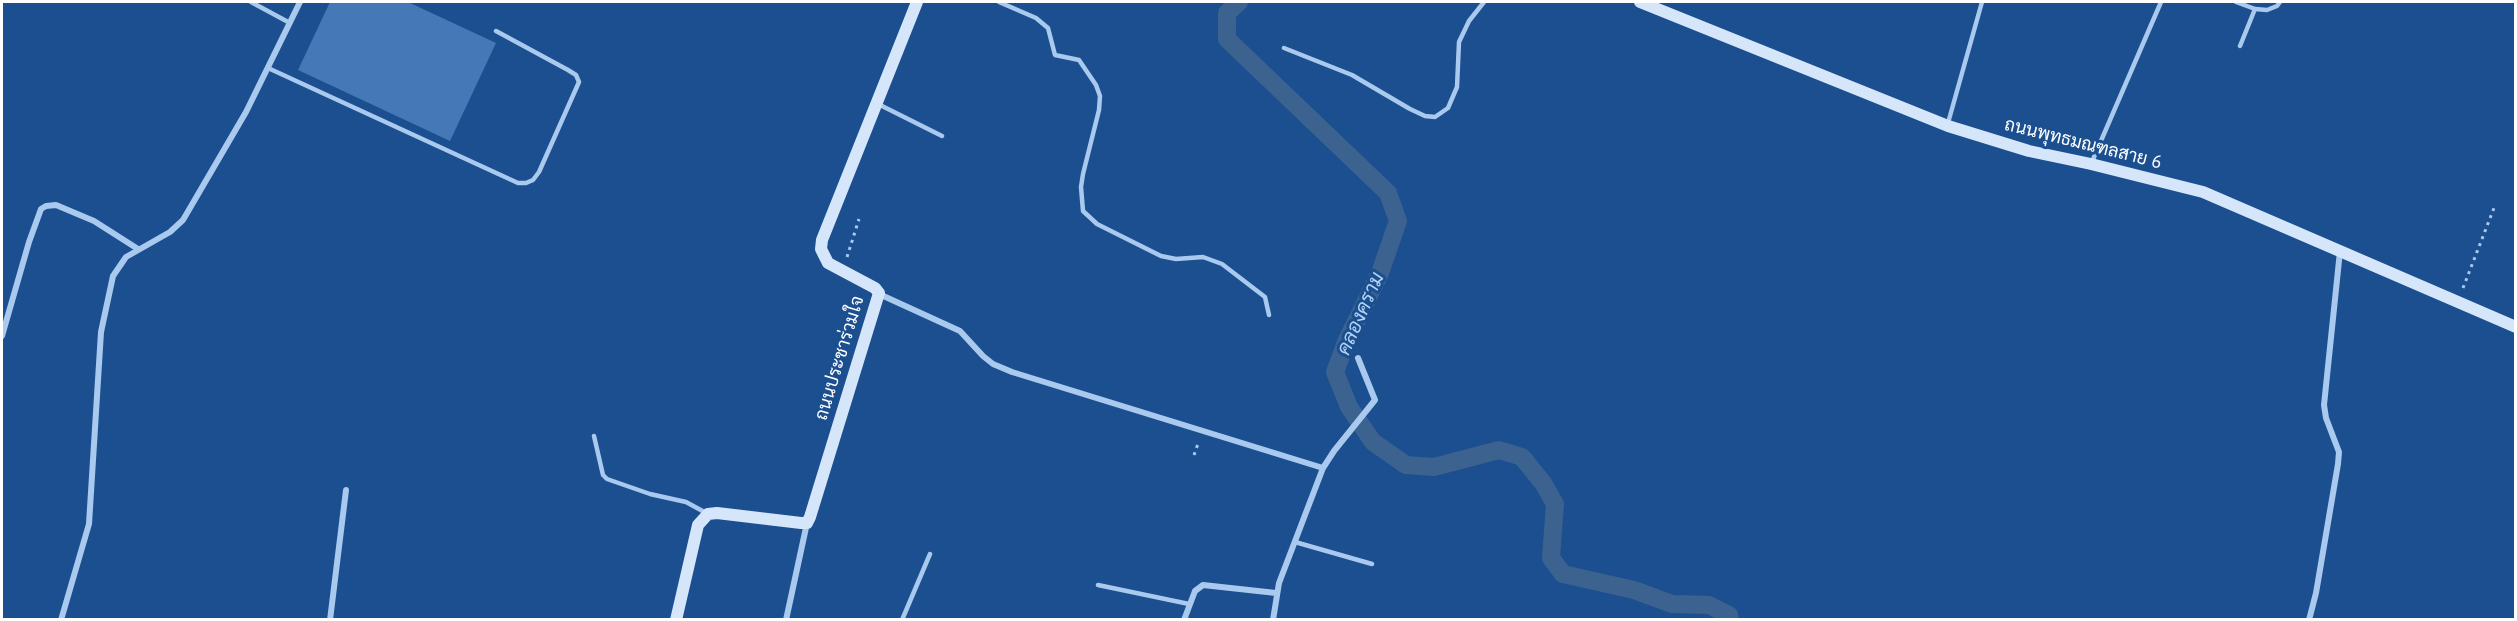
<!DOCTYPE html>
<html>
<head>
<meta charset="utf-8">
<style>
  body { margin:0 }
  #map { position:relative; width:2517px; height:621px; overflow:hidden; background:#1b4f8f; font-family:"PT Sans",sans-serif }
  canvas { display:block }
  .frame { position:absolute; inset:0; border:3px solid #fff; pointer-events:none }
</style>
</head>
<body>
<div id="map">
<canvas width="2517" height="621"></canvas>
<div class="frame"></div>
</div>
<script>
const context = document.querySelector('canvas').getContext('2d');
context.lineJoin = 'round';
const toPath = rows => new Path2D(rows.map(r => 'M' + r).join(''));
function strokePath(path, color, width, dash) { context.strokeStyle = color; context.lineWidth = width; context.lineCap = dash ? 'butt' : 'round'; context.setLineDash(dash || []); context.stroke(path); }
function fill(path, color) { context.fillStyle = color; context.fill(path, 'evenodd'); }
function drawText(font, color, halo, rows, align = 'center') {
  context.font = font + ' "PT Sans",Sarabun,sans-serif'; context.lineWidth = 6; context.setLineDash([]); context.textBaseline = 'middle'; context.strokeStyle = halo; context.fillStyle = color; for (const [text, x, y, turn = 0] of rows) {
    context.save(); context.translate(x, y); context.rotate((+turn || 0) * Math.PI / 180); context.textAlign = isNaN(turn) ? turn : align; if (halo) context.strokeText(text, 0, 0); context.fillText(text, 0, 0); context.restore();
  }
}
const canal = toPath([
  [1239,2,1227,13,1227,39,1388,193,1398,221,1380,273,1347,340,1335,372,1349,407,1373,442,1406,465,1434,467,1499,450,1522,457,1543,483,1555,504,1551,558,1563,574,1634,590,1672,604,1709,605,1729,615,1730,620]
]);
const building = toPath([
  [330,2,408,2,496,43,450,141,298,70]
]);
const path = toPath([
  [847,257,859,219],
  [2463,288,2494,208],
  [1194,455,1199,441]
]);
const lane = toPath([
  [251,2,290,23],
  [999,2,1036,18,1048,28,1055,55,1079,60,1096,85,1100,96,1099,110,1083,174,1081,187,1083,211,1097,224,1161,256,1176,259,1203,257,1222,264,1265,297,1269,315],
  [2236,2,2255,9,2267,10,2277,6,2280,2],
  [2240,46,2255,9],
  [1284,48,1352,75,1410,109,1425,116,1435,117,1448,108,1457,87,1459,42,1469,21,1484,2],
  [268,68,518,183,526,183,533,180,539,172,579,82,576,75,568,70,496,31],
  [878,104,942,136],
  [1948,123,1982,2],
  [2091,164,2161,2],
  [594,436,603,475,607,479,650,494,686,502,708,514],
  [1295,542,1372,564],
  [1098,585,1189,604],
  [902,620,930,554]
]);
const street = toPath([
  [879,294,960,331,983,356,993,364,1012,372,1323,468],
  [2,336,29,242,41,209,46,206,56,205,94,221,138,249],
  [61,620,89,524,101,332,113,276,126,257,170,232,183,220,246,112,300,2],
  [330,620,346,490],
  [786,620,807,523],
  [1184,620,1195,591,1203,585,1276,593],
  [1273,620,1279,583,1323,468,1334,451,1375,400,1358,358],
  [2309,620,2316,593,2338,464,2339,452,2326,418,2324,405,2340,251]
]);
const secondary = toPath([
  [1640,2,1948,126,2029,151,2091,164,2203,192,2516,327],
  [676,620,698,525,708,514,717,513,801,523,807,523,810,517,879,293,875,288,828,263,821,249,822,240,917,2]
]);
const streetNames = [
  ["ถนนพุทธมณฑลสาย 6",2083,144,14],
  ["ถนนประชาร่วมใจ",840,358,-73]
];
const waterNames = [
  ["คลองคราม",1361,314,-66]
];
strokePath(canal, '#3c6290', 18);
fill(building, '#4478b7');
strokePath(path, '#a9c9ee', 3, [3, 4.5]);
strokePath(lane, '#a9c9ee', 4.5);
strokePath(street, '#a9c9ee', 6);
strokePath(secondary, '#d6e6fa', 12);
drawText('18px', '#fff', '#1b4f8f', streetNames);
drawText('italic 20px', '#b5d3f5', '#1b4f8f', waterNames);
</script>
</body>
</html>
